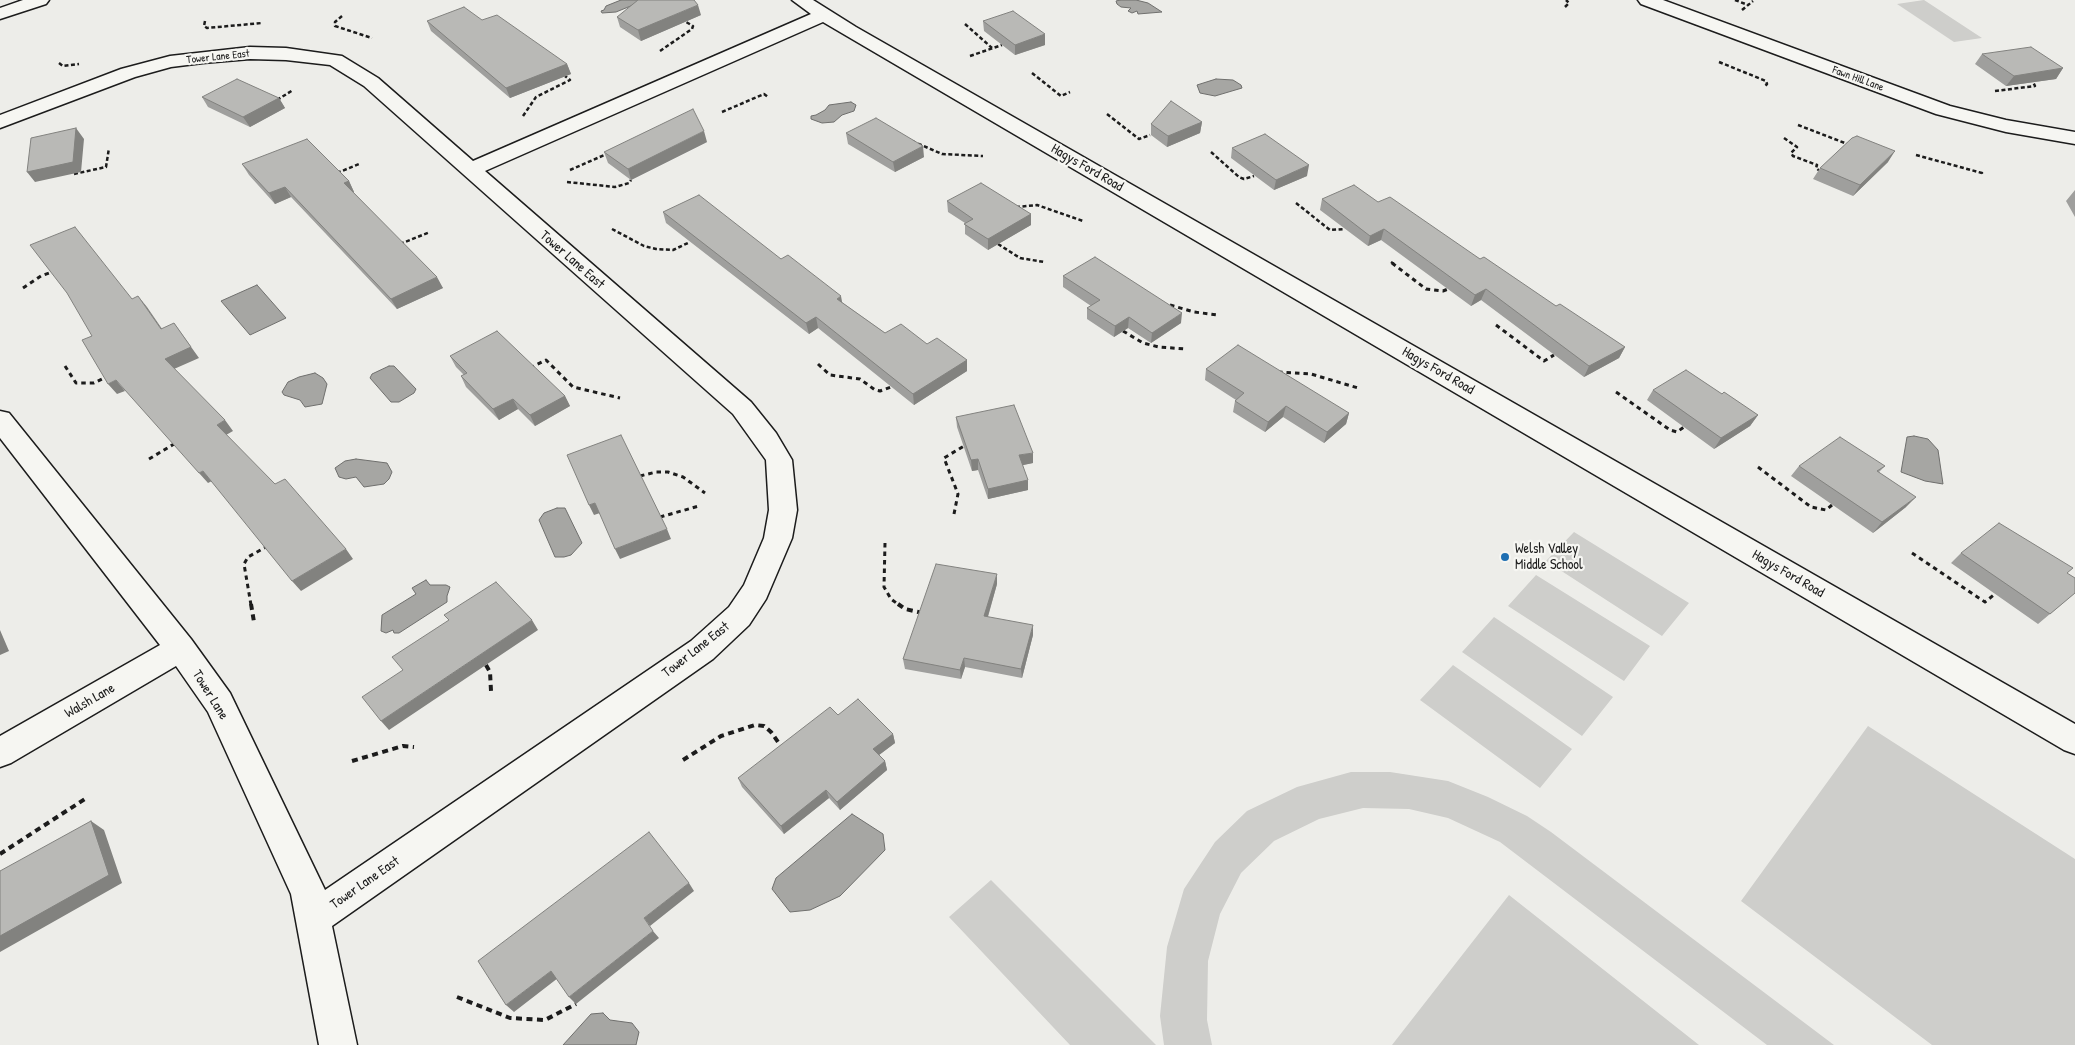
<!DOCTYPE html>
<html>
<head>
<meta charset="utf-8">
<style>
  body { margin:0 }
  canvas { display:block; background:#edede9 }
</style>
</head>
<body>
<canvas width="2075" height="1045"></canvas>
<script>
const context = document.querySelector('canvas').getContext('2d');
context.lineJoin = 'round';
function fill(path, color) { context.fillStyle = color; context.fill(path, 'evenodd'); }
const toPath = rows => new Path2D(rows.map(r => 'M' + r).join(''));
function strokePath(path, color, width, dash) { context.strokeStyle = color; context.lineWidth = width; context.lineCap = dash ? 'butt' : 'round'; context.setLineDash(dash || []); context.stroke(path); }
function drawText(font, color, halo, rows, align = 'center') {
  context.font = font + ' "Patrick Hand",sans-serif'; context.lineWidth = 4.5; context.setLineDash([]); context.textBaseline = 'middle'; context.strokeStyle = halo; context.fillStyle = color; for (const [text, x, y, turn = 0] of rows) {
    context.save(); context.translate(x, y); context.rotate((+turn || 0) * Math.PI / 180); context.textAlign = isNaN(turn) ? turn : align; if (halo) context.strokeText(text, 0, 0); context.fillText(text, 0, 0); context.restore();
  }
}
const green = toPath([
  [1924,0,1982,38,1954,42,1897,4],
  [1574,532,1689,603,1662,636,1546,561],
  [1536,575,1650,646,1624,681,1508,606],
  [1494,617,1613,697,1582,736,1462,652],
  [1453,665,1572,749,1540,788,1420,700],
  [1868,726,2075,859,2075,1045,1932,1045,1741,901],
  [1351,772,1390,772,1448,781,1488,797,1527,816,1551,832,1834,1045,1767,1045,1500,842,1448,818,1409,809,1363,808,1319,819,1274,841,1241,873,1220,914,1208,961,1207,1020,1212,1045,1164,1045,1160,1016,1167,947,1184,889,1215,842,1247,811,1297,787],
  [991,880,1156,1045,1070,1045,949,917],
  [1509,895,1699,1045,1392,1045]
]);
const water = toPath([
  [621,0,639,0,638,3,616,12,602,13,601,11,604,10,606,6,621,0],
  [1120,0,1136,0,1148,3,1162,12,1138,14,1137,11,1132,13,1128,11,1131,8,1121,7,1117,4,1116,1,1120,0],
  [1216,79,1233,80,1241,85,1242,88,1215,96,1200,93,1197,85,1216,79],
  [851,102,856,105,854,111,842,115,834,122,822,123,811,119,811,116,816,115,825,110,829,105,851,102],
  [257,285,286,318,250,335,221,301,257,285],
  [389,366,394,366,416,389,414,393,399,402,391,402,370,378,372,374,389,366],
  [315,373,323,378,327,384,322,404,305,407,300,400,284,395,282,392,288,382,299,377,315,373],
  [1914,436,1928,439,1938,450,1943,484,1925,481,1901,472,1907,437,1914,436],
  [356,459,387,463,392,472,389,479,384,484,364,487,356,477,346,479,339,477,335,468,345,461,356,459],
  [557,508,565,508,582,543,571,555,564,557,555,557,539,520,544,513,557,508],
  [426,580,430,585,446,585,450,587,447,596,447,602,399,633,394,633,393,630,386,633,381,631,382,615,416,594,412,588,426,580],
  [852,814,883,834,885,850,840,896,810,910,790,912,772,889,776,878,852,814],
  [603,1013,610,1020,632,1023,639,1032,636,1045,563,1045,591,1014,603,1013]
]);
const pathFar2 = toPath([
  [1735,0,1748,5],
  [1565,7,1569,3,1566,0],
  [1742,10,1753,1],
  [342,16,335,22,335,26,372,38],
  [205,21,204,26,207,28,262,23],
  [965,24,992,48],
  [660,51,692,29,693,26,686,22],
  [970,56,1002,45],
  [1719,62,1766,81,1767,84,1765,86],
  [59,63,63,66,79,64],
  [1032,73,1061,96,1070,92],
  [1995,91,2035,86,2033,82],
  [277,100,293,90],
  [722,112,764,94,768,97],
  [1107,114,1139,139,1150,135],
  [523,116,536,97,570,80,565,76],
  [1798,125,1850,145],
  [1784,138,1797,147,1791,153,1793,156,1817,165,1816,168,1821,172],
  [912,141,942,154,983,156],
  [1211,152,1239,177,1244,179,1254,176],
  [1916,155,1982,173,1981,175],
  [570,170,609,153],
  [337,173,359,164],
  [74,174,106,167,109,148],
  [567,182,615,187,629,183,631,180],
  [1296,203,1330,230,1345,229],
  [1016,207,1037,205,1083,221],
  [612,229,644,246,656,249,673,250,690,242],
  [400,244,430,232],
  [998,244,1020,258,1044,262],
  [1391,262,1394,264]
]);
const pathFar1 = toPath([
  [1392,263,1426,289,1443,291,1448,289],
  [23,288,41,276,52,272],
  [1170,305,1194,312,1218,315],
  [1496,325,1544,361,1554,355],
  [1123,331,1143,343,1159,347,1186,349],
  [818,364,830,375,860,379,875,390,880,391,891,387],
  [65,366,76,383,94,383,106,377],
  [530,368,546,360,573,387,620,398],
  [1278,372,1311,374,1358,388],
  [1616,392,1670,430,1677,432,1684,427],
  [149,459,174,444],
  [1758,467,1811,507,1826,510,1832,505],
  [640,476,656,472,668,472,683,477,705,493],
  [954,514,958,494,944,458,964,446],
  [660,517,699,506],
  [885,543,884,587,891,599,899,605],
  [1912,553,1985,602,1995,594],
  [251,605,244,564,248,557,266,547]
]);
const path = toPath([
  [251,604,254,622],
  [898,604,905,609,923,613],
  [486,665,490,672,491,691],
  [683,760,721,736,755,725,764,726,771,732,783,749],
  [352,761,403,746,414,747],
  [0,854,88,797],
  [457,997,510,1018,545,1020,576,1004]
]);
const minor = toPath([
  [792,0,813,0,856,27,2075,724,2075,754,2064,750,823,22,485,171,751,402,776,433,792,460,797,510,792,538,766,599,749,625,713,659,332,926,357,1045,319,1045,291,894,208,712,176,666,11,763,0,767,0,736,160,645,0,438,0,411,9,413,191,639,230,693,325,890,691,641,729,607,744,585,764,538,769,510,766,460,733,414,364,86,330,65,286,60,250,59,203,63,171,67,135,77,0,128,0,115,121,69,170,56,250,47,286,48,342,56,378,78,473,161,811,14,792,0],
  [1638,0,1663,0,1950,106,2006,120,2075,132,2075,144,2006,132,1936,114,1641,4,1638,0]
]);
const major = toPath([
  [23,0,49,0,46,4,0,19,0,8,23,0]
]);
const wall = toPath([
  [701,15,641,41,620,27,617,17],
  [427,21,567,64,571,74,510,98,431,31],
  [983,21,1045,45,1015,55,984,31],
  [1982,54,2063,68,2056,79,2006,86,1975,64],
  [202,97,279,98,285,108,250,127,208,107],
  [1202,122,1200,133,1167,147,1151,135,1151,124],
  [846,133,924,157,895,172,848,144],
  [707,142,631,180,608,163,604,152],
  [1232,148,1307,176,1274,190,1231,158],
  [1888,162,1853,196,1813,179,1820,168],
  [242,164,349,181,354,192,353,192,443,288,397,309,291,197,275,204,249,175],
  [2075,190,2075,217,2066,201],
  [1322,199,1378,202,1480,259,1556,306,1625,347,1619,358,1584,377,1481,300,1471,306,1381,240,1368,246,1320,210],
  [947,201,1031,214,1031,225,988,250,965,234,965,223,948,212],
  [663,212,781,259,885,333,927,344,967,360,967,371,914,405,818,328,809,334,666,223],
  [1063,276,1181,323,1151,343,1128,328,1114,337,1087,319,1087,308,1091,306,1063,287],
  [450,356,565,396,570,406,535,426,518,409,499,420,466,387,461,376,464,375,456,367],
  [1206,369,1349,413,1346,424,1324,443,1283,417,1265,432,1233,412,1235,401,1236,400,1205,380],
  [1653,390,1722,394,1758,415,1750,426,1714,449,1647,400],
  [956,417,1033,463,1022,465,1028,490,988,499,978,470,972,471,957,427],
  [1799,466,1885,466,1879,472,1906,507,1873,533,1791,476],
  [1961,553,2067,573,2075,593,2038,624,1951,563],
  [997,584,988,617,1033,635,1022,678,965,667,961,679,905,669,903,659],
  [838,715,893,734,895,743,879,755,885,761,887,770,840,810,829,798,784,834,742,787,738,778]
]);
const shadedWall = toPath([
  [698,5,701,15,641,41,638,30],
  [1045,34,1045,45,1015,55,1015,45],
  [567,64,571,74,510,98,506,88],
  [2063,68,2056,79,2006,86,2014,76],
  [279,98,285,108,250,127,243,117],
  [1202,122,1200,133,1167,147,1168,136],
  [76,128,84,139,81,172,35,182,27,172],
  [704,131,707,142,631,180,628,169],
  [923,146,924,157,895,172,893,162],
  [1895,151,1888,162,1853,196,1860,185],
  [1309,165,1307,176,1274,190,1276,180],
  [349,181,354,192,350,193,344,183],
  [285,187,291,197,275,204,269,193],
  [1031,214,1031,225,988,250,988,239],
  [1384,229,1381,240,1368,246,1370,236],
  [437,277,443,288,397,309,391,299],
  [1486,289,1481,300,1471,306,1475,295],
  [138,296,147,307,169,339,161,329],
  [841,296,843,307,837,299],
  [1182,313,1181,323,1151,343,1152,333],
  [816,317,818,328,809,334,806,323],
  [1129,317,1128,328,1114,337,1115,326],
  [174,323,199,358,174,369,165,359],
  [1625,347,1619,358,1584,377,1589,366],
  [967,360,967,371,914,405,913,394],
  [116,380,125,391,117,394,108,384],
  [565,396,570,406,535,426,530,415],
  [513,399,518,409,499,420,493,409],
  [1286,406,1283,417,1265,432,1268,422],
  [1349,413,1346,424,1324,443,1327,432],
  [1758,415,1750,426,1714,449,1721,438],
  [225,420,233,431,226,435,217,425],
  [1033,453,1033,463,1019,466,1019,455],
  [978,459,978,470,972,471,971,460],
  [203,471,212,481,208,483,199,473],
  [1028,480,1028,490,988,499,988,489],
  [1916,497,1906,507,1873,533,1882,522],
  [595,503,600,513,594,515,589,505],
  [667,529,671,539,620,559,615,549],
  [346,549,353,559,301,591,292,581],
  [997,574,997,584,985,626,984,616],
  [532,620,538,630,389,730,381,721],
  [1033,625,1033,635,1022,678,1021,669],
  [0,630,9,651,0,655],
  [964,658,965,667,961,679,960,670],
  [893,734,895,743,875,758,873,749],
  [885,761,887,770,840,810,837,802],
  [826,790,829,798,784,834,781,826],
  [91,821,104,830,122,883,0,952,0,936],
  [689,883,694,891,650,926,644,918],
  [653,931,659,938,576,1004,569,997],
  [551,971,558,978,514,1012,506,1005]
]);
const building = toPath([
  [638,0,694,0,698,5,638,30,617,17,638,0],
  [464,7,482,20,497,15,567,64,506,88,427,21,464,7],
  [1013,11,1045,34,1015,45,983,21,1013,11],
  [2031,47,2063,68,2014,76,1982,54,2031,47],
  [237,79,279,98,243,117,202,97,237,79],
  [1171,101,1202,122,1168,136,1151,124,1171,101],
  [693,109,704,131,628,169,604,152,693,109],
  [876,118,923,146,893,162,846,133,876,118],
  [76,128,73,162,27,172,31,138,76,128],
  [1265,134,1309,165,1276,180,1232,148,1265,134],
  [1857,136,1895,151,1860,185,1820,168,1852,138,1857,136],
  [307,139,349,181,344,183,437,277,391,299,285,187,269,193,242,164,307,139],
  [981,183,1031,214,988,239,964,224,973,219,947,201,981,183],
  [1354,185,1378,202,1390,197,1480,259,1484,257,1556,306,1560,304,1625,347,1589,366,1486,289,1475,295,1384,229,1370,236,1322,199,1354,185],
  [699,195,781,259,788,255,841,296,837,299,885,333,901,324,927,344,937,338,967,360,913,394,816,317,806,323,663,212,699,195],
  [75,227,132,299,138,296,161,329,174,323,191,347,165,359,225,420,217,425,275,484,285,479,346,549,292,581,203,471,199,473,116,380,108,384,82,340,92,336,67,293,30,245,75,227],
  [1095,257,1182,313,1152,333,1129,317,1115,326,1087,308,1100,300,1063,276,1095,257],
  [497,331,565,396,530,415,513,399,493,409,461,376,467,373,450,356,497,331],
  [1238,345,1349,413,1327,432,1286,406,1268,422,1235,401,1244,393,1206,369,1238,345],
  [1686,370,1722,394,1724,392,1758,415,1721,438,1653,390,1686,370],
  [1014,405,1033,453,1019,455,1028,480,988,489,978,459,971,460,956,417,1014,405],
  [621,435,667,529,615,549,595,503,589,505,567,455,621,435],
  [1840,437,1885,466,1877,471,1916,497,1882,522,1799,466,1840,437],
  [1999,523,2073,568,2067,573,2075,578,2075,593,2050,614,1961,553,1999,523],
  [936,564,997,574,984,616,1033,625,1021,669,964,658,960,670,903,659,936,564],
  [496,582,532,620,381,721,362,697,403,670,392,657,449,620,444,615,496,582],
  [858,699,893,734,873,749,885,761,837,802,826,790,781,826,738,778,830,707,838,715,858,699],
  [91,821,109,875,0,936,0,871,91,821],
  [649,832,689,883,644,918,653,931,569,997,551,971,506,1005,478,961,649,832]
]);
const markers = [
  [1505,557,5,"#1f6fb2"]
];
const farStreetnames = [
  ["Tower Lane East",218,57,-6],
  ["Fawn Hill Lane",1858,79,20]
];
const streetNames = [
  ["Hagys Ford Road",1087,168,30],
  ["Tower Lane East",572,260,41],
  ["Hagys Ford Road",1438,371,30],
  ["Hagys Ford Road",1788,574,30],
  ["Tower Lane East",696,650,-38],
  ["Tower Lane",210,695,58],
  ["Walsh Lane",90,701,-30],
  ["Tower Lane East",365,883,-35]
];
const poiNames = [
  ["Welsh Valley",1515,549],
  ["Middle School",1515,565]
];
fill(green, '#cececb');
fill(water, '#a6a6a3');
strokePath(water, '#6f6f6d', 1);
strokePath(minor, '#1c1c1c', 3);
strokePath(major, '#1c1c1c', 3);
strokePath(pathFar2, '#1c1c1c', 2.5, [4, 2.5]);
strokePath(pathFar1, '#1c1c1c', 3, [4.5, 4]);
strokePath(path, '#1c1c1c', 4, [6, 4.5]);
fill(minor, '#f6f6f2');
fill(major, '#f6f6f2');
fill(wall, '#9f9f9d');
fill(shadedWall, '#82827f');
fill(building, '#b9b9b6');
strokePath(building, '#82827f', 1);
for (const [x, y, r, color] of markers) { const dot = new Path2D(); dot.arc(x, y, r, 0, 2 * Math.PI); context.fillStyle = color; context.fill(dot); strokePath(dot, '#f6f6f2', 2); }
drawText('11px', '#1c1c1c', '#f6f6f2', farStreetnames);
drawText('14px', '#1c1c1c', '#f6f6f2', streetNames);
drawText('14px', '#1c1c1c', '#f6f6f2', poiNames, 'left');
</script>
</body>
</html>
